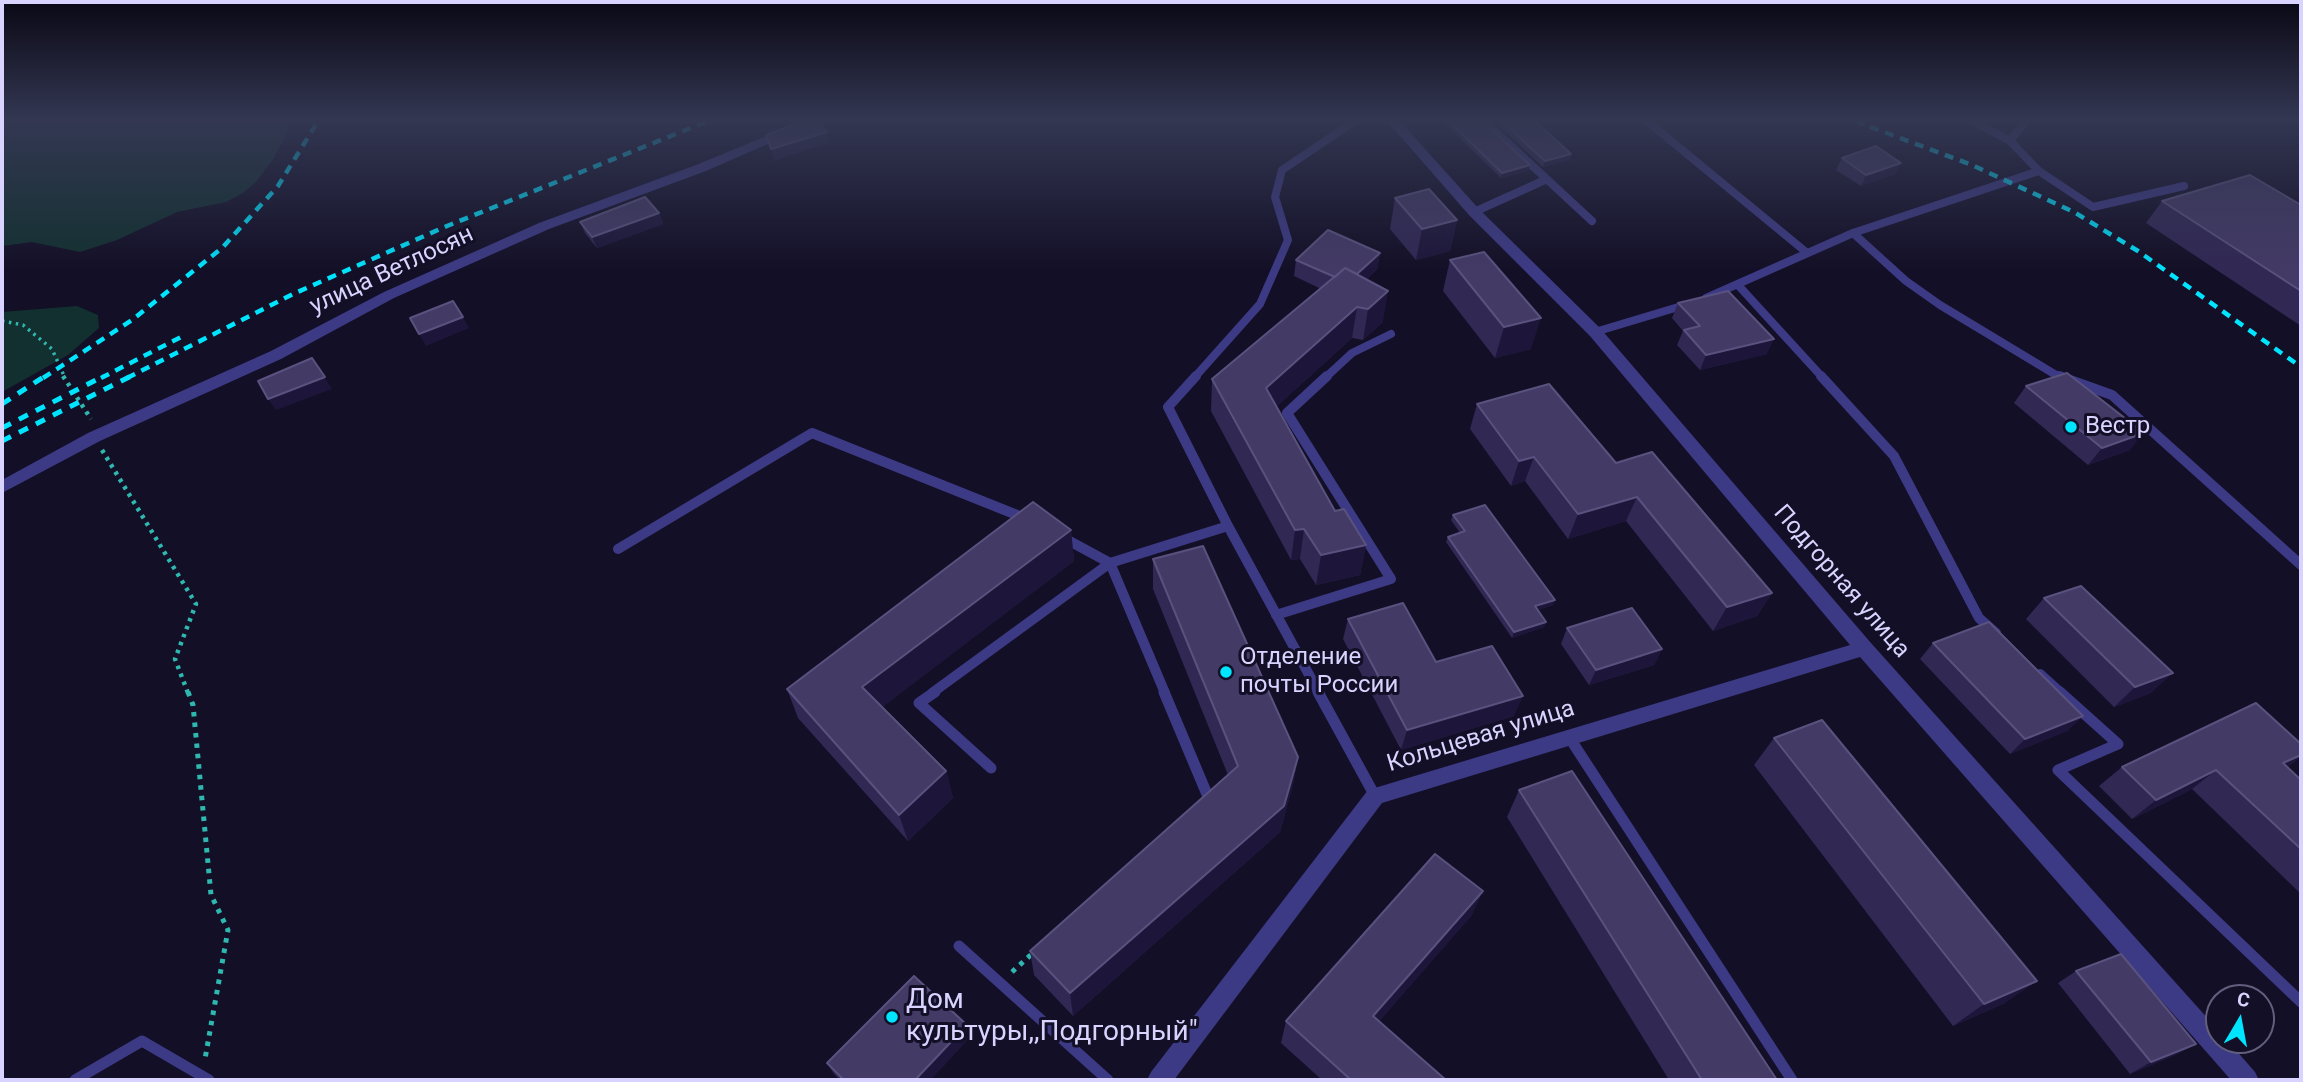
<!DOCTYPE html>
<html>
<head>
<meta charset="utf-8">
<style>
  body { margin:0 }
  #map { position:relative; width:2303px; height:1082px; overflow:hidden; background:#130f26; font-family:Roboto,sans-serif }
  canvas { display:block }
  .frame { position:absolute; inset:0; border:4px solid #d9d4ff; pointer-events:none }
  .north { position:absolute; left:2205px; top:984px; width:70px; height:70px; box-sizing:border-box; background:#130f26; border:2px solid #625e7d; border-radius:50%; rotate:10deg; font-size:19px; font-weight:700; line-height:28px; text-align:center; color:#d9d4ff }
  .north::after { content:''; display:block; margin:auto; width:24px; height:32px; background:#00e5ff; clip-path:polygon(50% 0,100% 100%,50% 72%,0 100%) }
</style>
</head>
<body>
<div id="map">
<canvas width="2303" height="1082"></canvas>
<div class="frame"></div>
<div class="north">С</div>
</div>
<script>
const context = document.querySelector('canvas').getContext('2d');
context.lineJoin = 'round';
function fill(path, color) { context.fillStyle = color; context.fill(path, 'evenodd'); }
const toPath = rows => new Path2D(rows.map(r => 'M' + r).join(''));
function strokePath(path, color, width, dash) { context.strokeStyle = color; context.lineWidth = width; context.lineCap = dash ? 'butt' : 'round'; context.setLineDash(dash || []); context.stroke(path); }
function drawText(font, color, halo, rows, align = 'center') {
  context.font = font + ' Roboto,sans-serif'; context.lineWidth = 6; context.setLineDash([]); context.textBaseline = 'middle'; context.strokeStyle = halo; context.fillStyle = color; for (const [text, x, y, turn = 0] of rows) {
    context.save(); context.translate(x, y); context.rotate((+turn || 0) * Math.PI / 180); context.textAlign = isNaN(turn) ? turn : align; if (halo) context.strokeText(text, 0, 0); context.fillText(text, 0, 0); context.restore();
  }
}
const green = toPath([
  [2,121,293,121,274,158,256,182,243,193,226,202,177,212,117,240,80,252,32,242,2,246],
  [77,306,98,315,99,328,68,355,2,392,2,312]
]);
const pathFar2 = toPath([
  [2,321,23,325,52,349,65,378]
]);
const pathFar1 = toPath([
  [63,376,91,419],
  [102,450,196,604,175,659,188,693]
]);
const path = toPath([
  [188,692,193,705,211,895,228,930,205,1059],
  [1012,972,1034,952]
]);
const laneFar2 = toPath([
  [1484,121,1592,221],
  [1647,121,1806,252],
  [1973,121,2010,141],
  [2026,121,2010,141,2039,171,2093,207,2184,186],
  [1474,212,1545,180],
  [1853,233,1906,281,1940,305,2061,378],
  [1738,285,1823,378],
  [1706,298,1853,233,2039,171],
  [1595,332,1685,305],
  [1194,378,1260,304,1288,240,1275,197,1282,170,1355,121],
  [1325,378,1352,353,1391,334]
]);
const laneFar1 = toPath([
  [1196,376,1168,407,1228,526,1319,693],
  [1821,376,1894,456,1979,618,1996,633],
  [2059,376,2112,395,2301,565],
  [1062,537,1110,563,1228,526],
  [618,549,812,433,1027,519],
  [1276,615,1391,579,1287,413,1327,376],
  [2040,674,2061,693],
  [932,693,1110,563,1165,693]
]);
const lane = toPath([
  [935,692,919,703,991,768],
  [1164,692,1209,799,1204,804],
  [1318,692,1375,796],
  [2060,692,2118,744,2058,770,2301,1002],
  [1569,737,1792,1080],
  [959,946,1108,1080],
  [75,1080,142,1041,209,1080]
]);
const street = toPath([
  [803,121,820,121,706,171,549,229,394,298,281,359,100,441,2,493,2,480,88,433,271,351,384,292,539,223,696,165,803,121],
  [1387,121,1400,121,1479,209,1600,328,1871,643,2219,1031,2219,1040,2227,1040,2255,1072,2259,1080,2231,1080,1860,657,1382,803,1174,1080,1147,1080,1151,1072,1368,790,1850,645,1590,336,1469,215,1387,121]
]);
const railFar1 = toPath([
  [1855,121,1972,165,2074,212,2138,251,2301,367],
  [43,378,132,320,222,248,278,186,318,121],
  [101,378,183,336],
  [127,378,293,294,447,226,708,121]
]);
const rail = toPath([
  [2,404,45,376],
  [2,428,104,376],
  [2,441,131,376]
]);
const wall = toPath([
  [1442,121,1482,121,1528,171,1501,178],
  [1494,121,1535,121,1570,160,1543,167],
  [1842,158,1901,163,1895,174,1861,186,1836,170],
  [1395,198,1457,220,1450,251,1416,260,1390,229],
  [2162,201,2301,205,2301,326,2146,223],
  [659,213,663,224,597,248,585,233,580,222],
  [1380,253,1377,269,1367,279,1383,322,1363,340,1352,338,1277,406,1335,511,1366,545,1360,575,1316,585,1300,559,1291,560,1211,411,1212,379,1321,289,1294,276,1296,260],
  [1450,260,1531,349,1495,358,1443,291],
  [1678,303,1767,354,1700,370,1677,345,1683,331,1672,318],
  [2026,386,2130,450,2088,465,2014,403],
  [1477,404,1616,463,1772,593,1757,616,1713,631,1626,521,1568,539,1525,481,1511,486,1470,429],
  [1453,515,1553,605,1538,610,1546,622,1544,627,1512,638,1446,542,1448,537,1460,533,1451,520],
  [1071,530,1074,561,882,707,946,771,953,798,908,841,798,718,787,689],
  [1153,559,1298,757,1293,784,1280,832,1073,1016,1034,975,1030,951,1228,775,1153,589],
  [2044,598,2151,693,2114,707,2026,619],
  [1348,619,1436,662,1514,716,1401,750,1343,639],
  [1567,628,1662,649,1654,665,1589,685,1561,644],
  [1933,643,2083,716,2067,731,2010,754,1920,659],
  [1774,738,2005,1003,1953,1026,1754,765],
  [2122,767,2287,767,2301,780,2301,894,2192,789,2132,819,2099,786],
  [1519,790,1777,1080,1669,1080,1507,817],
  [1483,891,1471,916,1379,1021,1446,1080,1322,1080,1281,1043,1286,1021],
  [2076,971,2196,1044,2175,1055,2130,1074,2058,983],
  [970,1037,930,1080,840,1080,834,1074,827,1063]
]);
const shadedWall = toPath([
  [827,132,829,143,774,161,771,149],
  [1571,154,1570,160,1543,167,1545,161],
  [1901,163,1895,174,1861,186,1866,175],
  [1530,165,1528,171,1501,178,1502,173],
  [659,213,663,224,597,248,592,237],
  [1457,220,1450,251,1416,260,1422,229],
  [1380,253,1377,269,1346,300,1348,283],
  [1388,291,1383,322,1363,340,1368,309],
  [1357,307,1352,338,1263,419,1266,388],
  [463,317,469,328,426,346,419,334],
  [1541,318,1531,349,1495,358,1504,327],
  [1774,339,1767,354,1700,370,1706,355],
  [312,358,332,389,276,410,268,399],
  [2144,433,2130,450,2088,465,2102,448],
  [1534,457,1525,481,1511,486,1519,461],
  [1637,497,1626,521,1568,539,1578,514],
  [1304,529,1300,559,1291,560,1295,530],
  [1071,530,1074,561,871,716,862,687],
  [1366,545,1360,575,1316,585,1321,555],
  [1772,593,1757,616,1713,631,1727,607],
  [1555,600,1553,605,1533,612,1535,606],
  [1546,622,1544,627,1512,638,1514,632],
  [1662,649,1654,665,1589,685,1596,670],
  [2173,673,2151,693,2114,707,2135,687],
  [1523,696,1514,716,1401,750,1407,730],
  [2083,716,2067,731,2010,754,2025,739],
  [2301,755,2301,757,2283,771,2283,763],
  [1298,757,1293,784,1280,832,1073,1016,1070,993],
  [2216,770,2192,789,2132,819,2156,800],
  [946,771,953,798,908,841,899,815],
  [1483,891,1471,916,1365,1038,1373,1016],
  [2037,981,2005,1003,1953,1026,1984,1004],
  [967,1025,970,1037,930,1080,915,1080],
  [2196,1044,2175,1055,2130,1074,2151,1062]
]);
const building = toPath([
  [803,121,818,121,827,132,771,149,766,135,803,121],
  [1449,121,1482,121,1530,165,1502,173,1449,121],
  [1501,121,1535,121,1571,154,1545,161,1501,121],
  [1876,146,1901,163,1866,175,1842,158,1876,146],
  [2250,175,2301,205,2301,291,2162,201,2250,175],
  [1429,189,1457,220,1422,229,1395,198,1429,189],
  [645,197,659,213,592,237,580,222,645,197],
  [1328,230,1380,253,1357,274,1345,268,1335,277,1296,260,1328,230],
  [1484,252,1541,318,1504,327,1450,260,1484,252],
  [1345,268,1388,291,1368,309,1357,307,1266,388,1335,511,1344,509,1366,545,1321,555,1304,529,1295,530,1212,379,1345,268],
  [1728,291,1774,339,1706,355,1684,330,1700,326,1678,303,1728,291],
  [453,301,463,317,419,334,410,318,453,301],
  [312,358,325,377,268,399,258,381,312,358],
  [2067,373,2144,433,2102,448,2026,386,2067,373],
  [1549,384,1616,463,1652,452,1772,593,1727,607,1637,497,1578,514,1534,457,1519,461,1477,404,1549,384],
  [1033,502,1071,530,862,687,946,771,899,815,787,689,1033,502],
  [1485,505,1555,600,1535,606,1546,622,1514,632,1448,537,1465,531,1453,515,1485,505],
  [1203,546,1298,757,1284,806,1070,993,1030,951,1238,766,1153,559,1203,546],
  [2081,586,2173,673,2135,687,2044,598,2081,586],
  [1403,603,1436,662,1492,646,1523,696,1407,730,1348,619,1403,603],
  [1632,608,1662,649,1596,670,1567,628,1632,608],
  [1989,622,2083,716,2025,739,1933,643,1989,622],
  [2256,703,2301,744,2301,755,2283,763,2301,780,2301,849,2216,770,2156,800,2122,767,2256,703],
  [1822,720,2037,981,1984,1004,1774,738,1822,720],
  [1572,771,1777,1080,1702,1080,1519,790,1572,771],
  [1435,854,1483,891,1373,1016,1446,1080,1351,1080,1286,1021,1435,854],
  [2121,954,2196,1044,2151,1062,2076,971,2121,954],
  [914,976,967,1025,915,1080,844,1080,827,1063,914,976]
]);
const markers = [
  [2071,427,7,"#00e5ff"],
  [1226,672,7,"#00e5ff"],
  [892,1017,7,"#00e5ff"]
];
const streetNames = [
  ["улица Ветлосян",392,271,-25],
  ["Подгорная улица",1841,582,49],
  ["Кольцевая улица",1481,737,-17]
];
const poiNames = [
  ["Вестр",2085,427],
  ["Отделение",1240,658],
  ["почты России",1240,686]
];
const nearPoinames = [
  ["Дом",906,1001],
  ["культуры,,Подгорный\"",906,1033]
];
fill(green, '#12302f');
strokePath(pathFar2, '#2fb8b0', 3.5, [2.5, 4.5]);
strokePath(pathFar1, '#2fb8b0', 4.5, [3.5, 5]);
strokePath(path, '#2fb8b0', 5, [4.5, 6]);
strokePath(laneFar2, '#3d3a85', 8);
strokePath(laneFar1, '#3d3a85', 10);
strokePath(lane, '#3d3a85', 11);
fill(street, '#3d3a85');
strokePath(railFar1, '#00e5ff', 4.5, [9, 7]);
strokePath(rail, '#00e5ff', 5, [10, 9]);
fill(wall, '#312854');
fill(shadedWall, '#1d163a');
fill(building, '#433a66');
strokePath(building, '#5a527e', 2);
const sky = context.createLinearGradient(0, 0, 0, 273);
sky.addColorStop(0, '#0a0815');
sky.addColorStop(0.44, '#333752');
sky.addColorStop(1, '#33375200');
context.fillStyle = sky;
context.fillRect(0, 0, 2303, 273);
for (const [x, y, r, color] of markers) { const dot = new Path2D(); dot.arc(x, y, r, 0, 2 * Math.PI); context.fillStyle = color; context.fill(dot); strokePath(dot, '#130f26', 2.5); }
drawText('24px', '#d9d4ff', '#130f26', streetNames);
drawText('24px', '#d9d4ff', '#130f26', poiNames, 'left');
drawText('28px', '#d9d4ff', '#130f26', nearPoinames, 'left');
</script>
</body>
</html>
